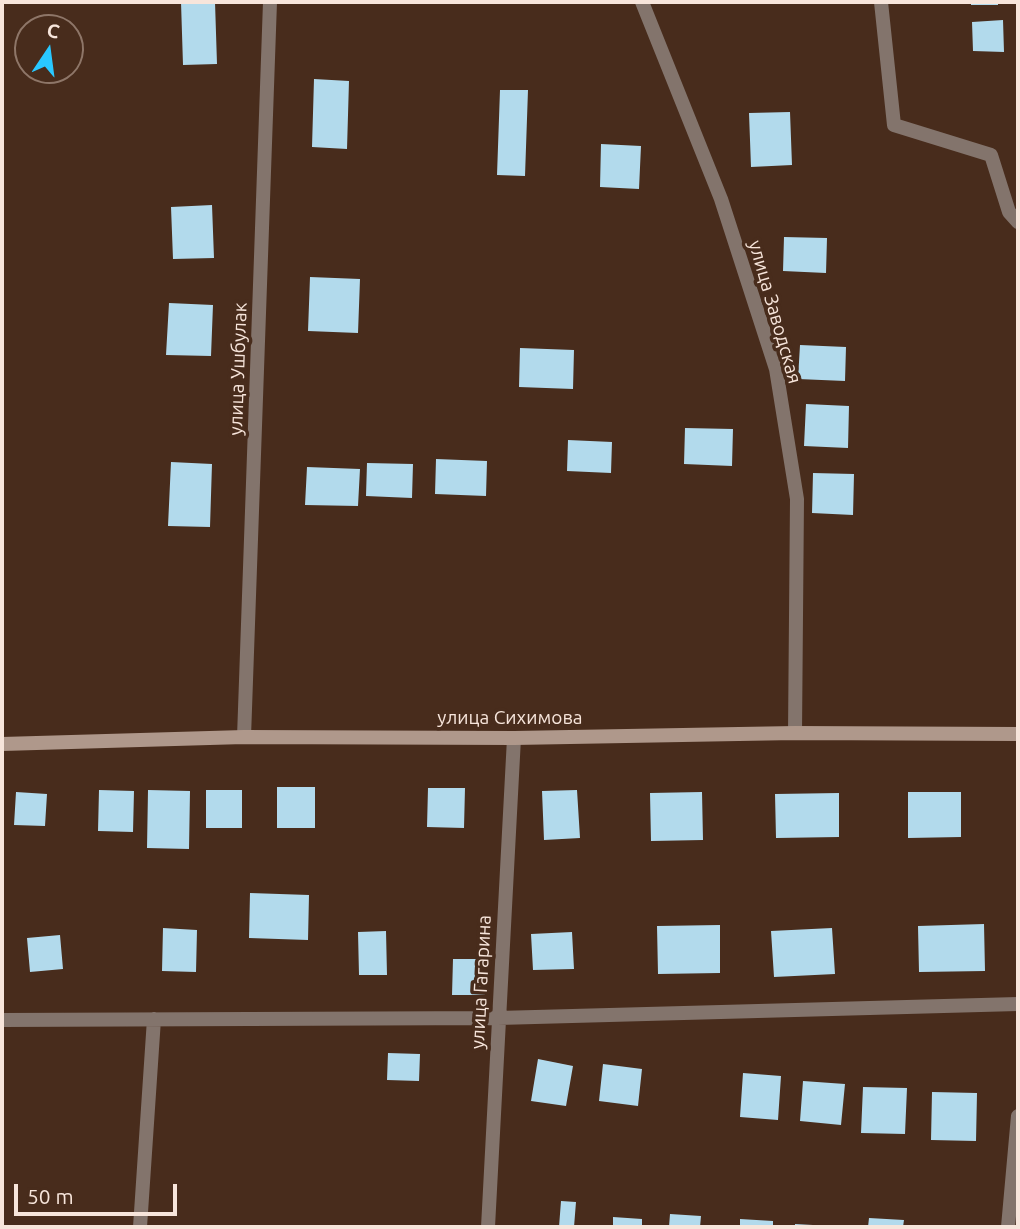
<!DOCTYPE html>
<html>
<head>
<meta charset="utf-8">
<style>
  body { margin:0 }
  #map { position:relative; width:1020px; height:1229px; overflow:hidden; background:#482c1c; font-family:Ubuntu,sans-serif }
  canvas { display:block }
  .frame { position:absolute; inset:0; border:4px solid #f7e5db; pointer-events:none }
  .north { position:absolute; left:14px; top:14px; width:70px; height:70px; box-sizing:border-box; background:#482c1c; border:2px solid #8e7668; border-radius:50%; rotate:13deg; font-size:19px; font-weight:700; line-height:28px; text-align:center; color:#f7e5db }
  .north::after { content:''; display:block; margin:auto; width:24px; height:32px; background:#29c8ff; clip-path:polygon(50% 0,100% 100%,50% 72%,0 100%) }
  .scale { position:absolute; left:14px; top:1184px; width:163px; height:32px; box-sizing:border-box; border:4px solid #f7e5db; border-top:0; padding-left:9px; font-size:21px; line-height:24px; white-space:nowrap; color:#f7e5db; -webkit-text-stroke:5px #482c1c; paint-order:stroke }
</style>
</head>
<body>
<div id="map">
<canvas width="1020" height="1229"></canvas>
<div class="frame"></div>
<div class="north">С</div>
<div class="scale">50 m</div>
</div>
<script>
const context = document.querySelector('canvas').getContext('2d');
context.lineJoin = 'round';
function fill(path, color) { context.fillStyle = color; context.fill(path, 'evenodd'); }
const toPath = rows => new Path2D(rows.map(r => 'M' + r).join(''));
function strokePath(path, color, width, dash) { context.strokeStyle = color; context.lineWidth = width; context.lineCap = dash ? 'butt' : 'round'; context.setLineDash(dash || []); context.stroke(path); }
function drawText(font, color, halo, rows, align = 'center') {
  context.font = font + ' Ubuntu,sans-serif'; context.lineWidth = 7; context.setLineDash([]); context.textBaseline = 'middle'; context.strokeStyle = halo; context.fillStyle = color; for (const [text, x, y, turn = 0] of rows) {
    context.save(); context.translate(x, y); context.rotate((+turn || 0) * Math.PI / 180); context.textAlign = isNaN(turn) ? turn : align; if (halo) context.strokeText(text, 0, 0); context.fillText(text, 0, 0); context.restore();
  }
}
const building = toPath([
  [181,2,215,2,217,64,183,65],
  [971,2,998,2,998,5,971,5],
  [1003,20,1004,52,973,51,972,22],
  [314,79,349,81,347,149,312,147],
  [500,90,528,90,525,176,497,175],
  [790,112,792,165,751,167,749,113],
  [601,144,641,146,639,189,600,187],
  [212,205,214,258,173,259,171,207],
  [784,237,827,238,826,273,783,271],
  [310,277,360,279,358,333,308,331],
  [169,303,213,305,211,356,166,355],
  [800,345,846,347,845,381,798,379],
  [520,348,574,350,573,389,519,387],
  [806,404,849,406,848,448,804,446],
  [685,428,733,429,732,466,684,464],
  [568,440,612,442,611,473,567,471],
  [436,459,487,461,486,496,435,494],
  [171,462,212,464,210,527,168,526],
  [367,463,413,464,412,498,366,496],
  [307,467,360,469,358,506,305,505],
  [813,473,854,474,853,515,812,513],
  [277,787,315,787,315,828,277,828],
  [428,788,465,788,464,828,427,827],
  [99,790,134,791,133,832,98,831],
  [148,790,190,791,189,849,147,848],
  [206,790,242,790,242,828,206,828],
  [577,790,580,838,544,840,542,791],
  [16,792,47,794,45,826,14,825],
  [702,792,703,840,651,841,650,793],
  [908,792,961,792,961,837,908,838],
  [839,793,839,837,776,838,775,794],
  [250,893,309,895,308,940,249,938],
  [984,924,985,971,919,972,918,926],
  [720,925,720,973,658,974,657,926],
  [163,928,197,930,196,972,162,971],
  [832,928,835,974,774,977,771,931],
  [386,931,387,975,359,975,358,932],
  [572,932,574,969,533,970,531,934],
  [60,935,63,969,30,972,27,938],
  [453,959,486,959,485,995,452,995],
  [388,1053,420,1054,419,1081,387,1080],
  [538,1059,573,1066,566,1106,531,1101],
  [603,1064,642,1069,638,1106,599,1101],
  [743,1073,781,1076,778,1120,740,1117],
  [803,1081,845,1084,841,1125,800,1121],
  [863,1087,907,1088,905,1134,861,1133],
  [932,1092,977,1093,976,1141,931,1140],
  [561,1201,576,1202,574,1227,559,1227],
  [670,1214,701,1216,700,1227,669,1227],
  [613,1217,642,1219,642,1227,613,1227],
  [869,1218,904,1220,903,1227,868,1227],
  [740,1219,773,1221,773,1227,740,1227],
  [795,1224,813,1225,812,1227,795,1227]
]);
const street = toPath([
  [642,2,721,199,776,369,797,499,795,733],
  [881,2,894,125,991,155,1009,212,1018,222],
  [244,737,270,2],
  [2,1020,498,1018,1018,1004],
  [140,1227,154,1019],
  [488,1227,514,738],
  [1008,1227,1018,1116]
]);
const secondary = toPath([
  [2,744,244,737,514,738,795,733,1018,734]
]);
const streetNames = [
  ["улица Заводская",775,312,74],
  ["улица Ушбулак",238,369,-88],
  ["улица Сихимова",510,718],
  ["улица Гагарина",481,982,-87]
];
fill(building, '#b2daec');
strokePath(street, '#83746c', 14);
strokePath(secondary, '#af988b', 14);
drawText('19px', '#f7e5db', '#482c1c', streetNames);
</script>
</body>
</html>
